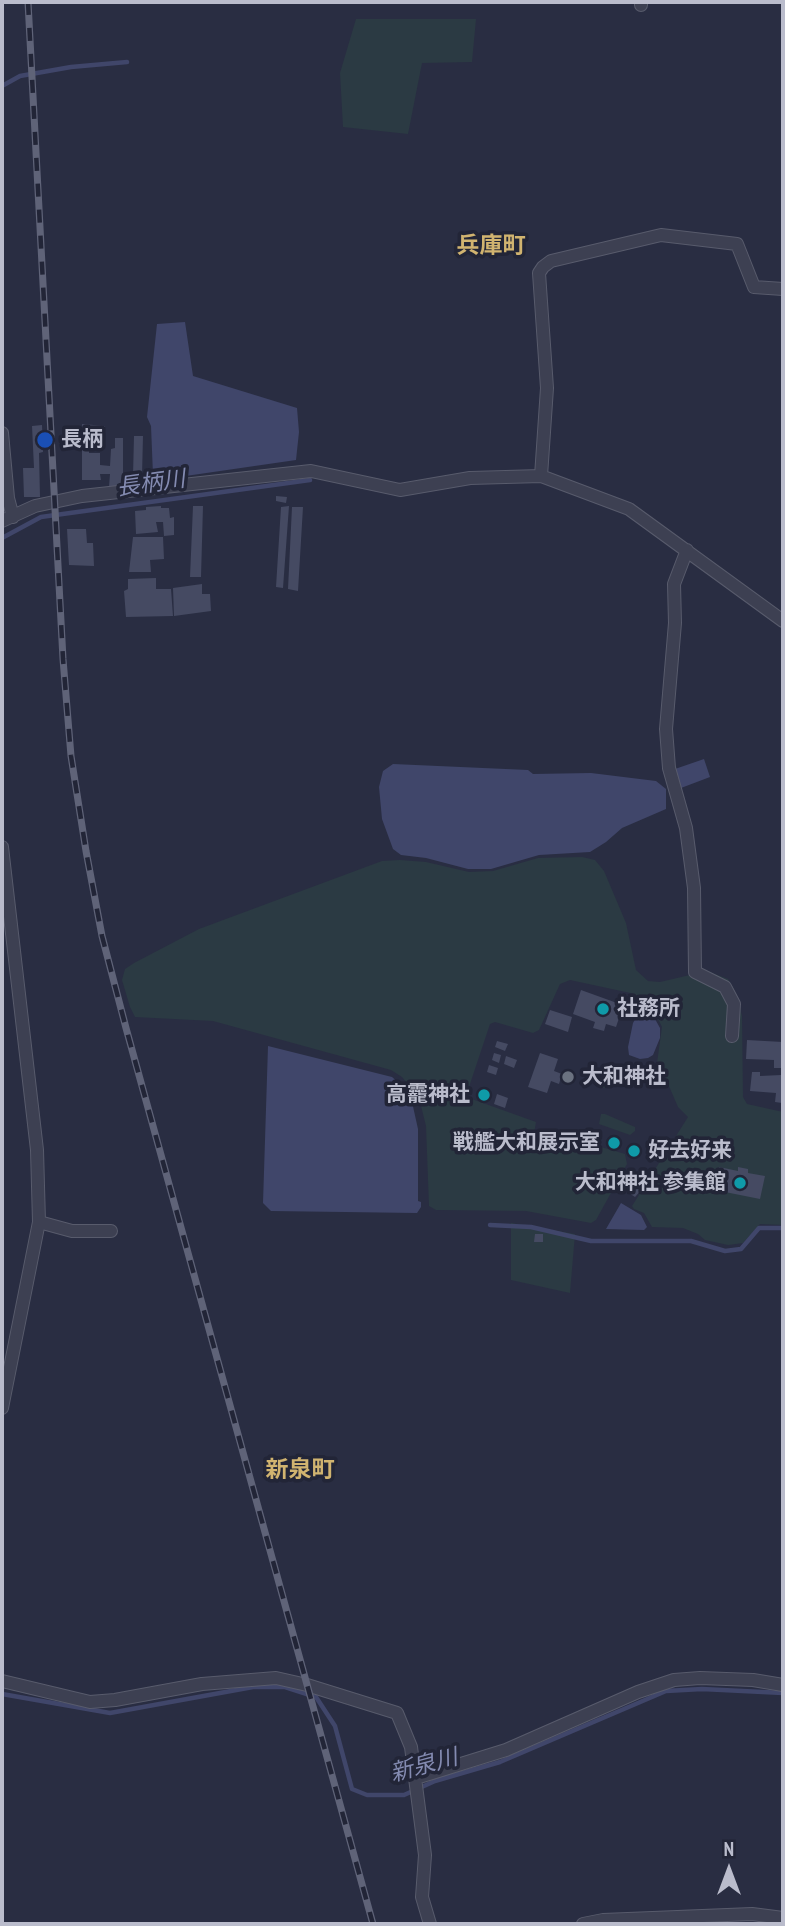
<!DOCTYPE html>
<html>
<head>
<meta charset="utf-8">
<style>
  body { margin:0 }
  #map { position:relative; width:785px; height:1926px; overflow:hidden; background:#292d42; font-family:"PT Sans Narrow",sans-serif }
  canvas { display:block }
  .frame { position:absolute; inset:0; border:4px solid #babccc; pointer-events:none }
  .north { position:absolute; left:694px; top:1835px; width:70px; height:70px; -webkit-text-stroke:5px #222537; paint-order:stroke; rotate:0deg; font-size:19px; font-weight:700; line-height:28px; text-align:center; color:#babccc }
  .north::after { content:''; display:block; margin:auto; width:24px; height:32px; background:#babccc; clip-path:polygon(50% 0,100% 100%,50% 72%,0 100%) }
</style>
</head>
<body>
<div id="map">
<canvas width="785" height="1926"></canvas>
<div class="frame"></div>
<div class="north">N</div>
</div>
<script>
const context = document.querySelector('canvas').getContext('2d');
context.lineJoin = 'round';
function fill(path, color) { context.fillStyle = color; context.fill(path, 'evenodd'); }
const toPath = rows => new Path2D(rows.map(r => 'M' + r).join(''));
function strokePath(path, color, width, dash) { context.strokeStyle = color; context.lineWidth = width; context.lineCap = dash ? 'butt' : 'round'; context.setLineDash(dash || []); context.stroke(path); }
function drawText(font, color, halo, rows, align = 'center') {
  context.font = font + ' "PT Sans Narrow","Noto Sans JP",sans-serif'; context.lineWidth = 7; context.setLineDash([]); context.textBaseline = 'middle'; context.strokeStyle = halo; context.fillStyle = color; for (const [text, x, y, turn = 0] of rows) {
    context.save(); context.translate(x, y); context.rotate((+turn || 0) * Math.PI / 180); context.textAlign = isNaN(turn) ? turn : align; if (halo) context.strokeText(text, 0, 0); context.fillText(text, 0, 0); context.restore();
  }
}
const green = toPath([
  [356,19,476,19,472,62,422,63,408,134,343,127,340,73],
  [582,857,595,860,604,871,626,923,636,970,648,981,660,982,707,971,728,979,737,995,742,1016,743,1097,747,1104,783,1112,783,1225,760,1224,743,1243,728,1245,705,1240,698,1234,683,1228,652,1227,644,1213,634,1209,632,1206,688,1117,678,1107,662,1070,657,1063,662,1027,657,1017,635,994,570,980,560,984,539,1030,533,1033,495,1022,490,1024,467,1093,469,1098,536,1122,532,1146,535,1148,556,1154,584,1142,625,1154,627,1164,596,1220,591,1223,526,1211,436,1210,429,1206,426,1126,419,1098,402,1077,391,1070,213,1021,135,1017,130,1007,122,980,125,969,134,963,199,929,382,861,400,860,426,862,469,872,493,871,538,858],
  '596 1079a9 9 0 1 1 18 0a9 9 0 1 1-18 0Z',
  [601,1114,605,1114,635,1127,635,1131,630,1135,599,1124],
  [511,1223,575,1234,570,1293,511,1280]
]);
const water = toPath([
  [185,322,193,376,297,408,299,432,296,460,158,480,153,475,151,426,147,417,157,324],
  [704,759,710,777,681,788,675,769],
  [393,764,528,770,533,774,591,773,656,781,666,789,666,809,622,828,606,842,590,852,539,855,491,869,468,869,426,858,401,855,393,849,382,819,379,787,383,771],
  [638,1014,647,1015,655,1019,660,1028,660,1038,653,1055,648,1058,640,1059,629,1055,628,1047,633,1023],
  [268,1046,392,1077,400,1084,412,1102,418,1129,418,1201,421,1202,421,1207,417,1213,271,1211,263,1203],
  [621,1203,641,1215,647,1227,644,1230,606,1229]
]);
const stream = toPath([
  [2,86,20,76,71,67,127,62],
  [2,538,41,517,310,480],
  [490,1225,531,1227,591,1241,691,1241,725,1251,741,1249,759,1228,783,1228],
  [2,1694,110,1713,253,1687,285,1687,316,1697,335,1726,352,1789,367,1795,404,1795,435,1781,500,1762,666,1691,702,1689,783,1693]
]);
const building = toPath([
  [82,424,105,426,105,440,89,440,89,453,100,453,100,465,110,466,111,449,115,448,115,438,123,438,123,489,109,487,110,474,100,474,101,480,82,480],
  [42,425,43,452,39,453,40,497,24,497,23,468,34,468,32,426],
  [134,436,143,436,142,476,133,476],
  [276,496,287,497,286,503,276,501],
  [161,506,161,508,169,508,170,518,174,517,174,535,164,536,163,522,156,522,158,532,136,534,135,511,146,510,146,507],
  [193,506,203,506,201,577,190,577],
  [289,506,283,588,276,587,281,507],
  [292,507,303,507,298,591,288,589],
  [67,529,86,529,87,543,93,543,94,566,69,565],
  [133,537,163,537,164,559,150,560,151,572,129,572],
  [156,578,156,589,171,589,173,616,126,617,124,591,128,589,128,579],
  [202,584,202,594,210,594,211,611,174,616,173,588],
  [581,990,617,1003,621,993,635,998,627,1020,619,1018,616,1027,606,1024,604,1031,593,1028,595,1022,573,1014],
  [550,1010,572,1017,568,1032,545,1024],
  [747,1040,783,1042,783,1068,774,1068,774,1060,746,1059],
  [497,1041,508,1044,505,1051,495,1047],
  [494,1053,501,1055,499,1063,492,1060],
  [540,1053,558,1059,554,1071,562,1074,559,1084,551,1081,547,1093,528,1087],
  [506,1056,517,1060,514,1068,504,1064],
  [489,1065,498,1068,496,1075,487,1072],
  [752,1072,760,1072,760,1076,781,1075,781,1083,783,1083,782,1103,775,1102,776,1093,750,1091],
  [480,1089,490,1092,487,1100,478,1097],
  [497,1094,508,1098,505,1108,494,1104],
  [587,1129,602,1134,599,1144,584,1140],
  [610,1137,620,1140,618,1148,608,1145],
  [658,1138,666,1139,666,1147,658,1147],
  [719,1167,738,1171,738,1167,748,1169,748,1173,765,1176,760,1199,715,1190],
  [636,1185,642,1189,635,1197,629,1193],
  [535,1234,543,1234,543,1242,534,1242]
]);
const street = toPath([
  [641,2,641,5],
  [2,433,8,498,13,517],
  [541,476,547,388,539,273,543,267,551,261,661,235,737,244,754,287,783,289],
  [2,521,35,506,82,496,311,471,400,490,470,478,541,476,629,509,783,621],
  [687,550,674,584,675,623,666,729,669,768,686,828,694,888,695,972,725,987,734,1004,732,1036],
  [2,847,37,1150,39,1222,2,1408],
  [39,1222,72,1231,111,1231],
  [2,1681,90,1702,115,1700,202,1684,276,1678,307,1685,397,1713,411,1747,425,1855,422,1897,430,1924],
  [416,1778,506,1750,638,1692,674,1680,700,1678,753,1680,783,1685],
  [583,1924,603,1920,752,1914,783,1918]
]);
const rail = toPath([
  [28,2,63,659,71,756,86,851,102,936,126,1028,373,1924]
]);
const markers = [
  [45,440,9,"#1a4fb4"],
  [603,1009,7,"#0f9aa8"],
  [568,1077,7,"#6b7280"],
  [484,1095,7,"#0f9aa8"],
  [614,1143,7,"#0f9aa8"],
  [634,1151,7,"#0f9aa8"],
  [740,1183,7,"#0f9aa8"]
];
const poiNames = [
  ["長柄",61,440],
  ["社務所",617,1009],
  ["大和神社",582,1077],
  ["高龗神社",470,1095,"right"],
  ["戦艦大和展示室",600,1143,"right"],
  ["好去好来",648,1151],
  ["大和神社 参集館",726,1183,"right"]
];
const neighbourhoodNames = [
  ["兵庫町",491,246],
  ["新泉町",300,1470]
];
const waterNames = [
  ["長柄川",151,484,-8],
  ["新泉川",424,1766,-15]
];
fill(green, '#2b3a43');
fill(water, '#40466a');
strokePath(stream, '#40466a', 4.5);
fill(building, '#454a62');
strokePath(street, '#585b6c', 14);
strokePath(street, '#3d4052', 12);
strokePath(rail, '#5f6378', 7);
strokePath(rail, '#222537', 4.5, [13]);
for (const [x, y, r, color] of markers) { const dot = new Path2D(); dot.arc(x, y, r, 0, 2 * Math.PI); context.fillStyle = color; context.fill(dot); strokePath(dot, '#222537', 2.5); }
drawText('bold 21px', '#babccc', '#222537', poiNames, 'left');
drawText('bold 23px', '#d1b470', '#222537', neighbourhoodNames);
drawText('italic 23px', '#848bb1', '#222537', waterNames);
</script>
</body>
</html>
